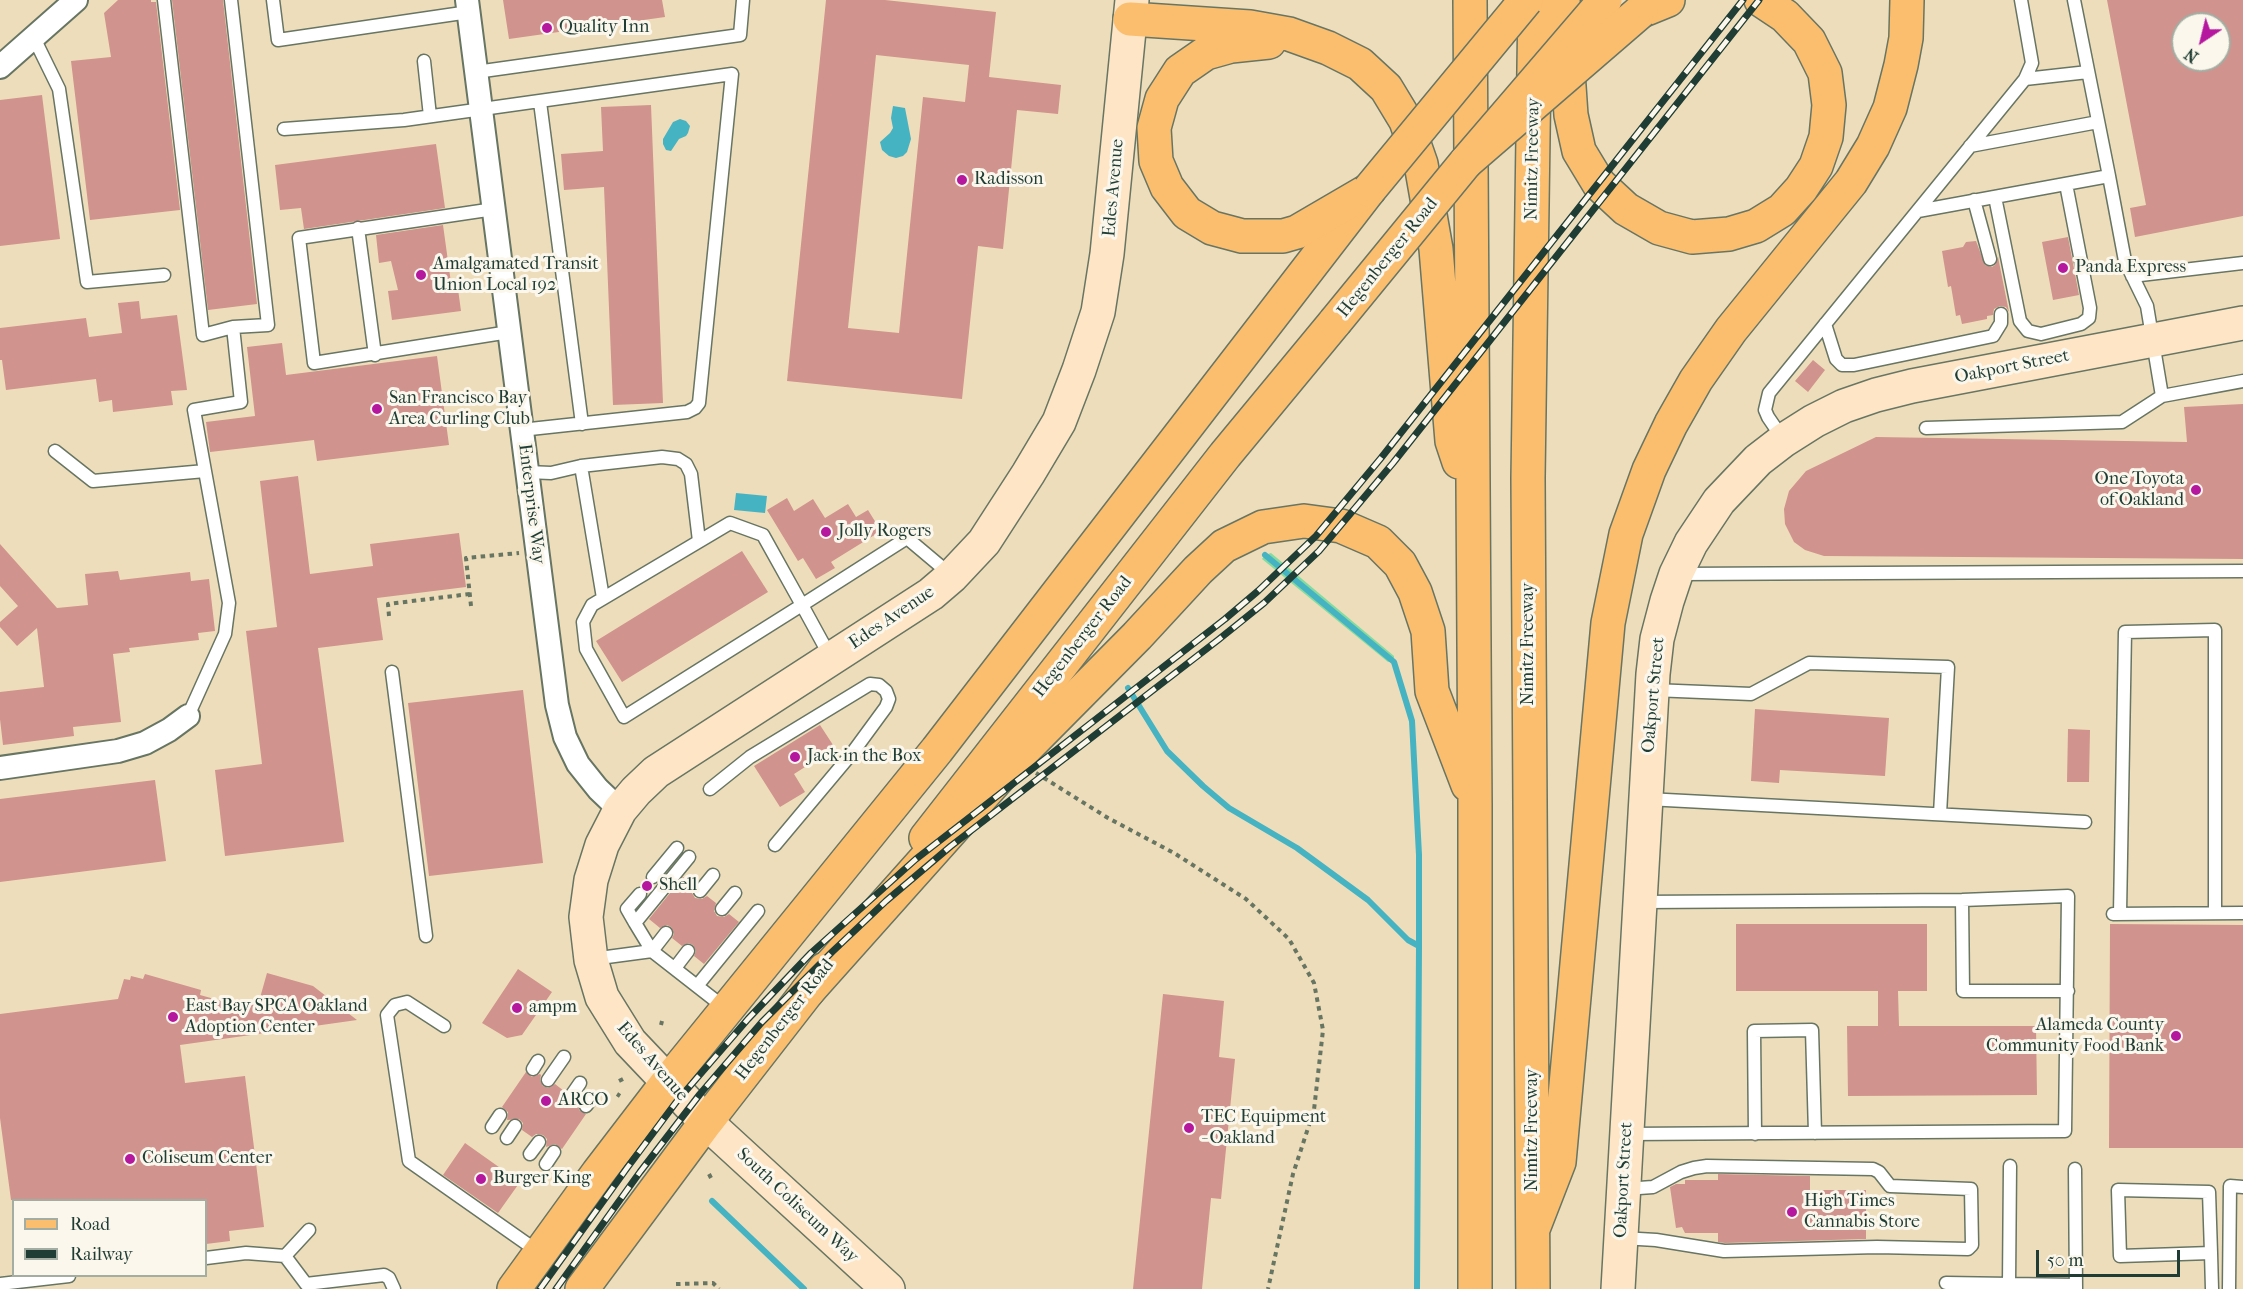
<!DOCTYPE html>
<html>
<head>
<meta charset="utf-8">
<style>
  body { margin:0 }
  #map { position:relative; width:2243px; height:1289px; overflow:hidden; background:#eeddba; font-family:"IM FELL French Canon",serif }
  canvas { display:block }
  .legend { position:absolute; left:12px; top:1199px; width:195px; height:78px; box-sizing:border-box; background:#fbf7ec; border:2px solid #a3ada2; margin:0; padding:8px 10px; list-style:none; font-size:18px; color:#1f3d34 }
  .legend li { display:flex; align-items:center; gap:12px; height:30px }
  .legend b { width:30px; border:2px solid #a3ada2 }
  .north { position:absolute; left:2171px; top:12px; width:60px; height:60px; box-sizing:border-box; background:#fbf7ec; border:2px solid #a3ada2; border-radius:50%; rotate:215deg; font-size:16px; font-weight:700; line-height:24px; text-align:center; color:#1f3d34 }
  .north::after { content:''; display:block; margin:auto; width:21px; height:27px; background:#b5179e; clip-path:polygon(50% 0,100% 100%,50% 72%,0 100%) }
  .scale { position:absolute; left:2036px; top:1250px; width:144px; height:27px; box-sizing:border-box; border:3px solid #1f3d34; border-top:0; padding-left:8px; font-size:18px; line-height:21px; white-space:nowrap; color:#1f3d34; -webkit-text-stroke:4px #fbf7ec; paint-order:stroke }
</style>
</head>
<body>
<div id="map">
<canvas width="2243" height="1289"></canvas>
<ul class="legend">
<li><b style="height:8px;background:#fbbd6e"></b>Road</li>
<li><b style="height:8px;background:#1f3d34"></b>Railway</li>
</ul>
<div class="north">N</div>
<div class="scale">50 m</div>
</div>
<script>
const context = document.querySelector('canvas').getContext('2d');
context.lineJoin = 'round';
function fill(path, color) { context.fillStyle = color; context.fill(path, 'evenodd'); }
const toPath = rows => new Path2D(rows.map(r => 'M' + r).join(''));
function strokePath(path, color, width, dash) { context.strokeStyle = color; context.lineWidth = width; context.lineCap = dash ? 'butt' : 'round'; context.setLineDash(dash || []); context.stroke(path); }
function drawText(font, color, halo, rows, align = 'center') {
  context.font = font + ' "IM FELL French Canon",serif'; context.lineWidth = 6; context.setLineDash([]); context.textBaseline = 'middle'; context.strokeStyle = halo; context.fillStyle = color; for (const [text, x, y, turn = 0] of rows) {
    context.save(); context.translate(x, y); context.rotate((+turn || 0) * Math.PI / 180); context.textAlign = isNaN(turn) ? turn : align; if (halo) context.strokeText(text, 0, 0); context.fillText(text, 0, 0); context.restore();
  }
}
const green = toPath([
  [1271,553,1394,656,1394,662,1388,662,1262,559,1265,555]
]);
const water = toPath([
  [893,106,905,108,911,139,907,152,903,156,896,158,889,156,882,150,880,142,890,133,893,128,891,118],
  [680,119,686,121,690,126,688,133,686,136,679,139,671,151,666,150,663,144,663,139,673,122],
  [736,493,767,496,765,513,734,510]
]);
const stream = toPath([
  [1265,555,1394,662,1412,721,1419,855,1419,946],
  [1128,688,1167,751,1203,786,1229,808,1297,848,1368,900,1408,940,1419,946,1417,1289],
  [712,1201,804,1289]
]);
const building = toPath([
  [118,0,151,0,151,2,156,2,180,210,90,220,71,61,111,57,104,13],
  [172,0,223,0,257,304,208,310],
  [503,0,662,0,665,17,509,39],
  [826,0,885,0,996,12,989,77,1061,85,1058,114,1017,110,1003,249,978,246,962,399,787,381],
  [876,55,969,65,965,102,923,97,899,333,848,328],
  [2107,0,2243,0,2243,216,2135,237,2130,208,2146,205],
  [2183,24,2219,24,2219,60,2183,60],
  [42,95,60,239,0,246,0,100],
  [651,105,663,403,613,405,604,187,564,190,561,154,603,151,601,107],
  [436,144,445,208,304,229,301,208,280,210,275,165],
  [443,225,451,283,457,282,461,311,392,320,388,291,398,290,391,261,379,263,376,235],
  [2068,237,2079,295,2053,300,2042,242],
  [1976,241,1985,265,1992,267,1995,265,1998,257,2009,312,2006,307,2000,306,1994,309,1993,315,1987,316,1987,319,1962,324,1960,315,1956,316,1951,286,1948,287,1942,251,1963,247,1966,242],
  [139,301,141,319,177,315,187,390,171,391,173,405,113,412,112,400,99,402,96,379,6,390,2,360,0,360,0,328,86,318,89,337,122,333,118,303],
  [282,343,286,375,437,356,449,445,317,461,314,440,210,452,206,422,255,416,247,347],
  [1813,360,1825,370,1808,392,1795,381],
  [2243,404,2243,559,1824,556,1805,550,1794,542,1785,524,1784,509,1789,491,1806,471,1876,437,2187,442,2184,407],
  [298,476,310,574,373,566,370,544,459,533,466,587,377,598,383,640,318,648,344,842,225,856,215,770,262,764,246,631,277,627,260,481],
  [787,498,794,511,813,499,825,518,848,504,856,517,868,510,881,531,831,562,835,568,816,579,803,558,798,561,767,510],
  [0,544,57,608,88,605,85,574,118,571,120,580,190,572,191,581,209,579,215,631,198,633,199,640,129,648,130,652,113,654,121,722,73,727,74,736,3,745,0,719,0,692,44,687,37,628,17,646,0,627,0,622,18,606,0,586],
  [742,551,768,592,622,682,596,641],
  [523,690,543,863,429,876,408,703],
  [1755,709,1889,718,1885,776,1780,770,1779,783,1751,781],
  [820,725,835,748,794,774,805,792,780,807,754,766],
  [2068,729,2090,730,2089,782,2067,782],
  [155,780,166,861,0,882,0,799],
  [683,877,694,886,692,893,695,898,702,899,707,896,716,903,714,911,717,916,724,917,729,914,739,922,704,964,694,956,696,951,693,945,688,943,682,946,672,938,674,934,671,927,667,925,660,928,649,919],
  [1736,924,1927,924,1927,991,1898,991,1899,1026,2036,1026,2037,1095,1848,1096,1847,1026,1878,1026,1878,991,1736,991],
  [2110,924,2243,925,2243,1148,2109,1148],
  [518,969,552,992,522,1035,507,1038,482,1023],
  [267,973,313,986,357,1020,180,1045,185,1083,245,1076,264,1227,229,1231,230,1241,206,1244,206,1200,11,1200,0,1118,0,1014,118,999,124,979,130,980,131,976,143,979,145,974,201,990,200,995,236,1005,238,999,258,1005],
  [1163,994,1224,1001,1219,1057,1235,1059,1221,1199,1211,1198,1202,1289,1133,1289],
  [526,1072,532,1077,540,1074,541,1075,540,1080,543,1086,548,1088,555,1084,564,1091,563,1096,566,1102,571,1104,578,1100,579,1110,586,1114,562,1149,555,1144,546,1147,547,1139,543,1135,536,1134,532,1137,522,1130,523,1123,519,1119,507,1120,508,1112,502,1107],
  [465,1143,520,1182,498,1213,443,1175],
  [1718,1174,1810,1176,1810,1190,1866,1190,1866,1239,1725,1243,1718,1242,1718,1233,1685,1233,1682,1227,1676,1228,1670,1187,1676,1184,1685,1184,1685,1180,1718,1180]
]);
const path = toPath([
  [471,606,466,558,519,553],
  [389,616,388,604,470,594],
  [1036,773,1108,818,1174,853,1246,899,1289,939,1314,983,1323,1030,1314,1110,1293,1174,1268,1289],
  [661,1025,662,1021],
  [619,1081,623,1079],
  [617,1094,620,1096],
  [709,1174,711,1178],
  [676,1284,713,1283,719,1289]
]);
const lane = toPath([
  [164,0,203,335,233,327,268,325,231,0],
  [273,0,278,40,469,12],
  [2074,0,2109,176],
  [34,38,59,89,87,282,164,275],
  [424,61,430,116],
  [476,72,740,35,743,0],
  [2025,79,2088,72],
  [540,102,582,424],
  [284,129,404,120,732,74,699,403,695,408,687,412,521,430],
  [1970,146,2098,122],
  [1995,197,2020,321,2028,331,2041,334,2081,324,2089,318,2090,308,2066,184],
  [1974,200,1990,259],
  [494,209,299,238,314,363,509,332],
  [1918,211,2109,176,2125,261,2147,306,2162,396],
  [358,228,375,355],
  [2132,276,2243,263],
  [1825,324,1836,359,1842,365,1854,365,1993,336,2001,323,2001,314],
  [1926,428,2122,422,2162,396,2243,381],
  [1783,439,1768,417,1765,410,1769,393,2025,79,2032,63,2021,0],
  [55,451,93,481,205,471,194,410,241,402,233,327],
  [581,466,603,598],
  [527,472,551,473,581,466,662,457,678,459,686,464,691,474,699,541],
  [1680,574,2243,571],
  [831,658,802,605,763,535,730,523,592,605,583,622,586,649,624,717,802,605,907,538,951,575],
  [392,672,426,936],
  [1653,690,1751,694,1809,663,1948,667,1940,814],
  [188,716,225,634,229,603,205,471],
  [710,789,750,757,870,684,879,685,886,691,889,699,886,707,853,752,775,845],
  [1647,799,2085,822],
  [653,877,677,848],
  [700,891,713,875],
  [1962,900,1963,991,2068,991],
  [722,909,735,893],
  [2120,913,2125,632,2215,630,2215,913],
  [2113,914,2243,913],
  [635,923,627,909,640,894],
  [666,933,652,951,635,923,689,857],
  [592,959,652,951,725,1008],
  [675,968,688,951],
  [697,986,758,911],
  [444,1026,407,1002,395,1005,387,1015,409,1161,540,1253],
  [533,1069,538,1061],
  [548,1080,564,1057],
  [571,1096,580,1083],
  [586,1106,592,1098],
  [492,1127,500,1115],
  [1628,1134,2065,1131,2068,896,1962,900,1641,902],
  [1755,1134,1754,1031,1812,1030,1815,1133],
  [507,1138,515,1126],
  [530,1154,539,1142],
  [546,1164,554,1152],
  [2075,1169,2076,1289],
  [1622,1238,1656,1240,1724,1251,1877,1247,1968,1249,1972,1245,1971,1189,1890,1186,1879,1172,1873,1169,1707,1166,1694,1168,1681,1172,1653,1187,1625,1189],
  [2211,1253,2120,1256,2118,1190,2209,1192,2211,1253,2212,1289],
  [285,1256,309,1230],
  [206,1258,246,1253,285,1256,306,1284,384,1275,389,1278,394,1289],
  [1946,1283,2076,1285],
  [0,1284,69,1276],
  [2009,1284,2010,1166],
  [2229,1289,2230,1186,2243,1187]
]);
const street = toPath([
  [467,0,557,705,565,737,578,764,598,789,620,810],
  [0,67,76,0],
  [0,768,118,751,145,743,169,730,188,716]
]);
const secondary = toPath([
  [888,1289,706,1122,630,1042,602,997,591,960,586,917,591,880,602,845,620,810,636,791,656,772,931,594,952,576,984,542,1028,474,1059,422,1079,370,1098,312,1107,254,1132,0],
  [1618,1289,1653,674,1657,639,1667,601,1676,574,1691,543,1719,501,1758,460,1784,440,1814,421,1844,406,1876,395,1912,386,2243,323]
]);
const primary = toPath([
  [926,838,1225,455,1335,322],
  [514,1289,598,1173,667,1083,937,750,1369,190],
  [582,1289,706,1122,825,969]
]);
const highway = toPath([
  [1470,0,1475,803,1475,1289],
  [1563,0,1571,115,1579,151,1599,184,1626,209,1659,228,1692,237,1729,234,1756,226,1782,210,1801,189,1816,166,1826,137,1829,105,1825,73,1809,41,1785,16,1761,0],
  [1641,11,1668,0],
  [1130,19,1250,27,1289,34,1328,48,1360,64,1386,88,1406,121,1421,164,1436,249,1452,441,1459,462],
  [1269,42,1231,46,1206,53,1180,71,1162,99,1154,128,1156,161,1167,187,1187,213,1212,228,1242,236,1283,236,1297,232,1369,190],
  [807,992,1015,759,1137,636,1198,570,1224,546,1263,527,1304,521,1341,526,1378,542,1400,564,1415,592,1428,631,1432,691,1468,785],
  [1533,1229,1559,1162,1608,623,1626,534,1649,470,1671,424,1696,380,1731,330,1851,182,1873,146,1890,108,1901,65,1906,38,1907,0],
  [1533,1289,1528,478,1535,0]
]);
const rail = toPath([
  [540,1289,627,1168,677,1101,748,1019,811,953,916,859,1225,619,1258,591,1316,536,1381,458,1743,0],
  [556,1289,640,1172,700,1094,762,1022,832,952,886,901,951,846,1218,640,1264,603,1319,551,1393,463,1759,0]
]);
const primaryBridge = toPath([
  [1369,190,1526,0],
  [1335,322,1466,162,1605,0]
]);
const highwayBridge = toPath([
  [1466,162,1641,11]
]);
const markers = [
  [547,28,6,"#b5179e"],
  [962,180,6,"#b5179e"],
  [2063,268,6,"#b5179e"],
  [421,275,6,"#b5179e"],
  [377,409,6,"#b5179e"],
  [2196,490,6,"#b5179e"],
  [826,532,6,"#b5179e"],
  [795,757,6,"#b5179e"],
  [647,886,6,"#b5179e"],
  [517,1008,6,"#b5179e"],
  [173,1017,6,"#b5179e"],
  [2176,1036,6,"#b5179e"],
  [546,1101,6,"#b5179e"],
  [1189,1128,6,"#b5179e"],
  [130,1159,6,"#b5179e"],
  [481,1179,6,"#b5179e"],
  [1792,1212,6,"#b5179e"]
];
const poiNames = [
  ["Quality Inn",559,28],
  ["Radisson",974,180],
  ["Amalgamated Transit",433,265],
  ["Union Local 192",433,286],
  ["Panda Express",2075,268],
  ["San Francisco Bay",389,399],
  ["Area Curling Club",389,420],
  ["One Toyota",2184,480,"right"],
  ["of Oakland",2184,501,"right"],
  ["Jolly Rogers",838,532],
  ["Jack in the Box",807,757],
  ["Shell",659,886],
  ["East Bay SPCA Oakland",185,1007],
  ["Adoption Center",185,1028],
  ["ampm",529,1008],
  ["Alameda County",2164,1026,"right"],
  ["Community Food Bank",2164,1047,"right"],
  ["ARCO",558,1101],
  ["TEC Equipment",1201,1118],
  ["- Oakland",1201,1139],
  ["Coliseum Center",142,1159],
  ["Burger King",493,1179],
  ["High Times",1804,1202],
  ["Cannabis Store",1804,1223]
];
const streetNames = [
  ["Nimitz Freeway",1533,159,-89],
  ["Edes Avenue",1114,188,-85],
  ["Hegenberger Road",1388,258,-51],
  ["Oakport Street",2012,367,-11],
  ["Enterprise Way",531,504,83],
  ["Edes Avenue",892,618,-34],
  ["Hegenberger Road",1083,637,-52],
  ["Nimitz Freeway",1529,644,-90],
  ["Oakport Street",1654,695,-85],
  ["Hegenberger Road",785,1020,-52],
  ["Edes Avenue",652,1062,49],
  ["Nimitz Freeway",1533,1130,-90],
  ["Oakport Street",1624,1180,-87],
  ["South Coliseum Way",797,1206,43]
];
fill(green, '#84db9f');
fill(water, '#46b3c3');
strokePath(stream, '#46b3c3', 6);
fill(building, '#d0938e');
strokePath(lane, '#677563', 15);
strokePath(street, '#677563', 26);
strokePath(secondary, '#677563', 36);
strokePath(primary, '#677563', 36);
strokePath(highway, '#677563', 36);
strokePath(path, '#677563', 4, [4.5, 4.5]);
strokePath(lane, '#fff', 12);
strokePath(street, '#fff', 22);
strokePath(secondary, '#fde5c5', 33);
strokePath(primary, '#fbbd6e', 33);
strokePath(highway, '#fbbd6e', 33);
strokePath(rail, '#1f3d34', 7);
strokePath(rail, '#fbf7ec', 4.5, [14]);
strokePath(primaryBridge, '#677563', 36, []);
strokePath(highwayBridge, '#677563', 36, []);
strokePath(primaryBridge, '#fbbd6e', 33);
strokePath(highwayBridge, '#fbbd6e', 33);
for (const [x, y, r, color] of markers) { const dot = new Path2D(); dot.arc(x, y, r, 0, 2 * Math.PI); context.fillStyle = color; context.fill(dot); strokePath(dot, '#fbf7ec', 2); }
drawText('18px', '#1f3d34', '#fbf7ec', poiNames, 'left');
drawText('18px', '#1f3d34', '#fbf7ec', streetNames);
</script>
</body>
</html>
